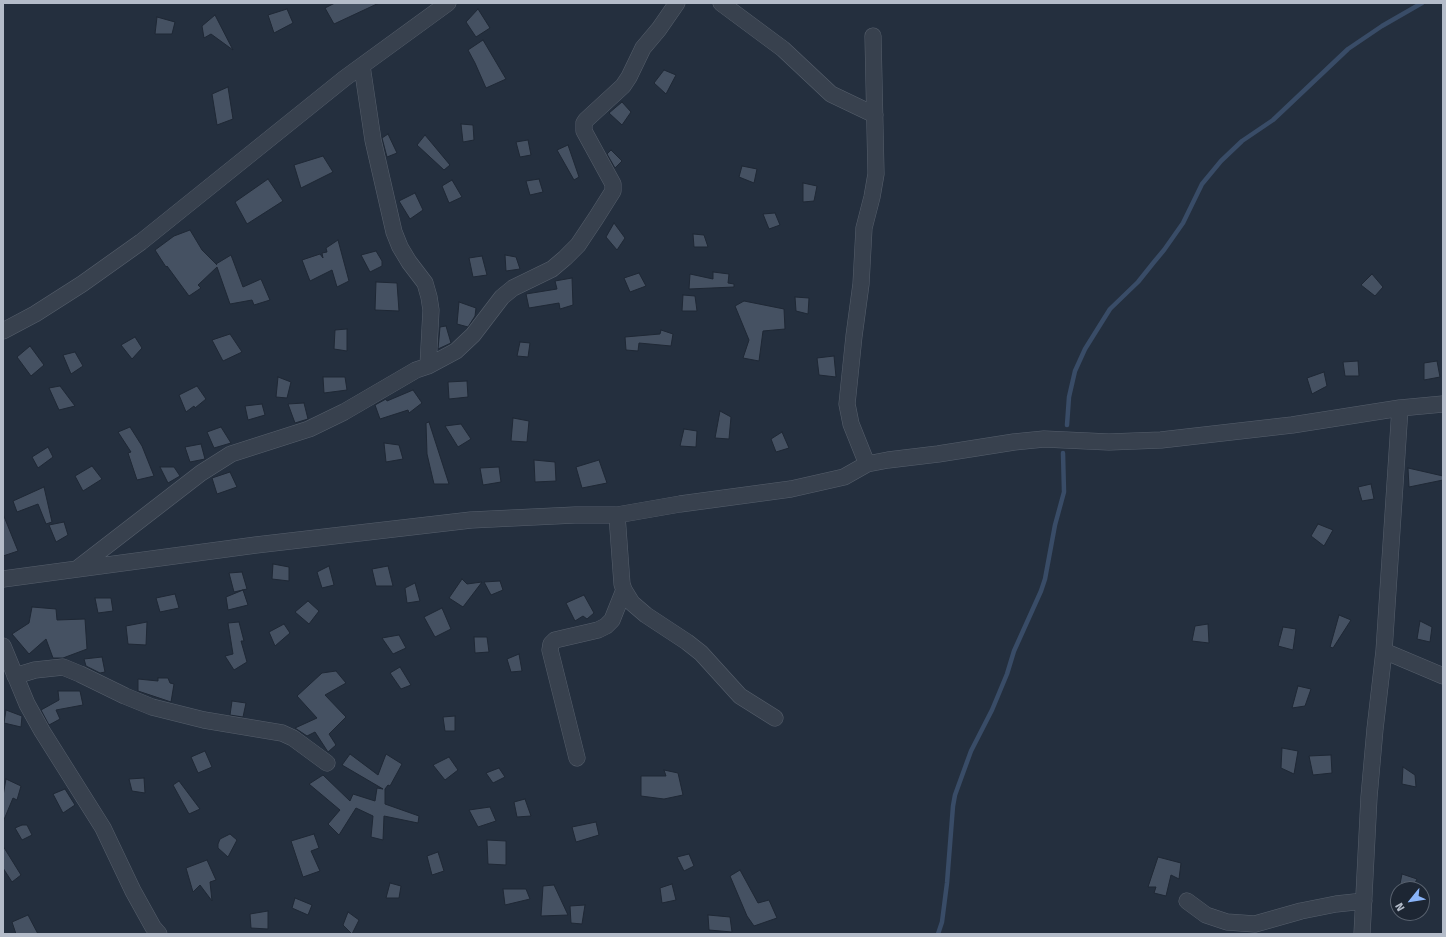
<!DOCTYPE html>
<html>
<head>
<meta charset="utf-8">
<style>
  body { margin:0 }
  #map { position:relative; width:1446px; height:937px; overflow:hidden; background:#242f3e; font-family:"Fira Sans",sans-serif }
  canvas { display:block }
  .frame { position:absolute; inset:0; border:4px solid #b4bcc9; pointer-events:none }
  .north { position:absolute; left:1390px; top:881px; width:40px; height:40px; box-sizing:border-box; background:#1d2633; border:1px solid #59626f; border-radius:50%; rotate:240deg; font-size:11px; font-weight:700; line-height:16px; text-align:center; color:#b4bcc9 }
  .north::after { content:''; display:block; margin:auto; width:14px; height:18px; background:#8ab4f8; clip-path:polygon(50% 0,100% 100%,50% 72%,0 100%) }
</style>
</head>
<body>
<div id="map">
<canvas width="1446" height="937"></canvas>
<div class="frame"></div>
<div class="north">N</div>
</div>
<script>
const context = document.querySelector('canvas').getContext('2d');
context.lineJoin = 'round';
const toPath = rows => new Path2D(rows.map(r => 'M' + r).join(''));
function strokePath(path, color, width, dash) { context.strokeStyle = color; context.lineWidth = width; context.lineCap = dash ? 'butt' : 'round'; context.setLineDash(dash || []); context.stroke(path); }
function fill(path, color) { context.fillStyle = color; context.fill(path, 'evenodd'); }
const stream = toPath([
  [1067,425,1069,397,1075,371,1085,349,1110,309,1138,282,1154,262,1164,250,1183,223,1202,184,1221,161,1242,141,1273,120,1348,49,1382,26,1422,3],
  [938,934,942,922,947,883,953,806,955,795,971,751,992,710,1007,674,1014,651,1041,591,1045,579,1055,525,1064,492,1063,453]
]);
const building = toPath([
  [335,3,379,3,334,24,325,8,335,3],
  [287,9,293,23,274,33,268,15,287,9],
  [478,9,490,28,476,37,466,22,478,9],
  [215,15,233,50,211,34,204,38,202,26,215,15],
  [157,17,175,22,172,34,155,34,157,17],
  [483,40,506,79,486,88,475,63,468,50,483,40],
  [664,70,676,75,666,94,654,83,664,70],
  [228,87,233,119,217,125,212,94,228,87],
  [622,102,631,112,622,125,609,113,622,102],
  [461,124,473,125,474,140,463,142,461,124],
  [388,134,397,153,387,157,382,138,388,134],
  [425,135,450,165,444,170,417,145,425,135],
  [528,140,531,155,520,157,516,142,528,140],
  [568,145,579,177,574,180,557,150,568,145],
  [611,150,622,161,615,168,607,154,611,150],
  [323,156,333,172,301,188,294,165,323,156],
  [742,166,757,169,754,183,739,177,742,166],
  [268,179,283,201,247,224,235,202,268,179],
  [539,179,543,192,530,195,526,181,539,179],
  [452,180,462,197,449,203,442,186,452,180],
  [803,183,817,186,814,201,803,202,803,183],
  [415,193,423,210,410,219,399,201,415,193],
  [775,213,780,225,769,229,763,214,775,213],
  [614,223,625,238,617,250,606,237,614,223],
  [190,230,202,250,217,265,216,264,231,255,243,287,261,279,270,300,254,305,252,300,230,304,217,267,198,285,201,288,189,296,167,266,166,267,155,250,174,236,190,230],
  [693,234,704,235,708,247,694,247,693,234],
  [338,240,349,281,337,287,332,270,310,281,302,260,320,254,323,258,322,253,327,252,326,248,338,240],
  [376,251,382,261,382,266,370,272,361,255,376,251],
  [505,255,516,257,520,269,506,271,505,255],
  [482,256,487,275,473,277,469,258,482,256],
  [713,272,729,274,728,283,734,284,734,287,689,289,690,274,713,279,713,272],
  [639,273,646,286,630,292,624,278,639,273],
  [1372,274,1383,287,1375,296,1361,285,1372,274],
  [572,278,573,305,560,309,559,303,529,308,526,294,557,289,555,281,572,278],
  [376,282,397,283,399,311,375,310,376,282],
  [683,295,695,296,697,311,682,311,683,295],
  [795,297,809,298,808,314,796,311,795,297],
  [744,301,784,309,785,329,763,331,759,361,743,358,749,340,735,306,744,301],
  [459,302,476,308,475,316,468,327,457,324,459,302],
  [446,326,451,343,438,349,440,327,446,326],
  [347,329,347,351,334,349,335,330,347,329],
  [661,330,673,334,671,346,639,343,638,351,626,350,625,337,660,334,661,330],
  [230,334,242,352,223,361,212,340,230,334],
  [135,337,142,348,132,359,121,345,135,337],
  [520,342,530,343,528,357,517,356,520,342],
  [30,346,44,365,31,376,17,357,30,346],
  [75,352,83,366,71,374,63,355,75,352],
  [834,356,836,377,819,375,817,358,834,356],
  [1358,361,1359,376,1345,376,1343,362,1358,361],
  [1437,361,1440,377,1424,380,1424,363,1437,361],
  [1324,372,1327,386,1312,394,1307,378,1324,372],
  [278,377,291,382,287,398,276,397,278,377],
  [323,377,345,377,347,390,324,393,323,377],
  [467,381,468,397,449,399,448,382,467,381],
  [60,386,75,406,59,410,49,388,60,386],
  [197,386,206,399,195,408,194,406,186,412,179,395,197,386],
  [413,390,422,403,409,413,408,410,380,419,375,405,386,399,387,401,413,390],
  [304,403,308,419,295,423,288,404,304,403],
  [262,404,265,415,248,420,245,406,262,404],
  [720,411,731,417,729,439,715,438,720,411],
  [513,418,529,421,527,442,511,441,513,418],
  [429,422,449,484,434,484,427,454,426,423,429,422],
  [461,424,471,439,458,447,445,426,461,424],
  [130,427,142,446,154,476,137,480,128,453,131,452,118,432,130,427],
  [221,427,231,443,214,448,207,432,221,427],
  [684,429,697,431,696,447,680,446,684,429],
  [782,432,789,448,776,452,771,439,782,432],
  [384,443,399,445,403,459,386,462,384,443],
  [201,444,205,459,190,462,185,447,201,444],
  [48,447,53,457,38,468,32,457,48,447],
  [534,460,555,462,556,481,535,482,534,460],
  [599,460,607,483,582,488,576,467,599,460],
  [92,466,102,479,83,491,75,476,92,466],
  [160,467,174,467,180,476,168,483,160,467],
  [499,467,501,482,483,485,480,468,499,467],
  [1408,468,1443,476,1443,480,1409,487,1408,468],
  [230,472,237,487,217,494,212,478,230,472],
  [1371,484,1374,499,1362,501,1358,487,1371,484],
  [44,487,52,522,46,524,38,504,17,512,13,501,44,487],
  [3,514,18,551,3,556,3,514],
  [64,522,68,535,56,542,49,525,64,522],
  [1318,524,1333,530,1324,546,1311,536,1318,524],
  [273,564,289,567,289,581,272,579,273,564],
  [329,566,334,585,322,588,317,572,329,566],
  [388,566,393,586,376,586,372,569,388,566],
  [242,572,247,589,234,592,229,573,242,572],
  [462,579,467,584,482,582,463,607,449,598,462,579],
  [500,581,503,590,491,595,484,582,500,581],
  [415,583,420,601,407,603,405,588,415,583],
  [243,590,248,605,228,610,226,597,243,590],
  [175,594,179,608,160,612,156,598,175,594],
  [584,595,594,613,587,619,583,616,575,621,566,603,584,595],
  [95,598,111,598,113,611,98,613,95,598],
  [308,601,319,611,309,624,295,612,308,601],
  [32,607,56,609,57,620,85,619,87,649,63,658,53,658,46,639,29,654,12,634,29,623,32,607],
  [442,608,451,629,435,637,424,617,442,608],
  [1339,615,1351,620,1333,648,1330,647,1339,615],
  [1420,621,1432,627,1430,642,1417,639,1420,621],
  [147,622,146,645,128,644,126,626,147,622],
  [239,622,244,641,241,641,247,662,234,670,225,656,233,654,228,623,239,622],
  [284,624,290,633,275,646,269,632,284,624],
  [1208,624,1209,643,1192,641,1195,626,1208,624],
  [1283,627,1296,629,1293,650,1278,646,1283,627],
  [399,635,406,648,393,654,382,638,399,635],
  [474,637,487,637,489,652,475,653,474,637],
  [519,654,522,671,511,672,507,659,519,654],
  [102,657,105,672,100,673,86,666,84,659,102,657],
  [400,667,411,685,401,689,390,673,400,667],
  [336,671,346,683,325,695,346,717,329,734,336,745,328,752,315,732,307,736,295,728,317,718,297,696,322,673,336,671],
  [158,678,168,678,170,683,174,684,171,702,138,691,138,679,158,681,158,678],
  [1298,686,1311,689,1305,706,1292,708,1298,686],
  [58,691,80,691,83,705,56,710,60,719,49,725,41,710,59,700,58,691],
  [232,701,246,703,243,717,230,715,232,701],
  [6,710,22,716,21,727,4,723,6,710],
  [455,716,455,731,445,731,443,717,455,716],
  [1282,748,1298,751,1294,774,1281,768,1282,748],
  [205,751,212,767,198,773,191,757,205,751],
  [350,754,378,775,386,754,402,764,390,786,388,785,385,789,385,804,419,816,418,823,384,816,383,840,371,837,373,816,356,808,339,835,328,824,340,810,309,784,323,775,350,801,353,794,375,801,377,788,383,789,342,765,350,754],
  [1331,755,1332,773,1313,775,1309,756,1331,755],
  [449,757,458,770,445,780,433,765,449,757],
  [1403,767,1415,775,1416,787,1402,784,1403,767],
  [499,768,505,777,493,783,486,773,499,768],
  [664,770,678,773,683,795,664,799,641,796,641,776,666,776,664,770],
  [144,778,145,793,132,791,129,779,144,778],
  [6,779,21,786,17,800,13,798,3,822,3,796,6,779],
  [179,781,200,809,189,814,173,785,179,781],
  [65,789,75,805,63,813,53,794,65,789],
  [525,799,531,816,517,817,514,802,525,799],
  [490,807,496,821,478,827,469,810,490,807],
  [596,822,599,835,576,842,572,827,596,822],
  [22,825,27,825,32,835,22,840,15,828,22,825],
  [230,834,237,840,228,857,218,848,218,844,220,839,230,834],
  [314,834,319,848,311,851,320,871,303,877,291,841,314,834],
  [487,840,506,841,506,865,488,864,487,840],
  [3,846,21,875,12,882,3,868,3,846],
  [438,852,444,871,432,875,427,856,438,852],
  [689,854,694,866,684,871,677,857,689,854],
  [1158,857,1181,863,1179,879,1171,875,1166,896,1154,893,1156,887,1148,887,1158,857],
  [207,860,216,880,210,882,212,901,200,885,193,892,186,868,207,860],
  [740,870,758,903,769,900,777,918,754,926,747,916,730,876,740,870],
  [1402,874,1417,879,1412,889,1399,889,1402,874],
  [390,883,401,886,399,898,386,898,390,883],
  [672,884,676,900,662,903,660,888,672,884],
  [554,885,568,915,541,916,543,886,554,885],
  [503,889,526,889,530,899,505,905,503,889],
  [295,898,312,905,308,915,292,908,295,898],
  [585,905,582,924,571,923,570,906,585,905],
  [268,911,268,929,251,928,250,914,268,911],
  [348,912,359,920,352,934,343,925,348,912],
  [28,915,38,934,16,934,12,922,28,915],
  [708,915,730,917,732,932,709,930,708,915]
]);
const minor = toPath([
  [721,3,783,49,831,94,875,115],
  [362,66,373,140,394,232,400,247,409,262,425,283,429,297,431,310,428,366],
  [3,331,35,314,82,284,141,242,345,78,448,3],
  [867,464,851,424,847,404,854,336,861,284,864,228,872,197,876,174,873,36],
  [617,515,622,584,624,590,632,603,646,615,687,642,701,653,740,696,775,718],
  [78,568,201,473,231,454,309,429,344,412,416,370,428,366,456,351,473,335,502,297,513,288,552,269,565,258,578,245,596,218,613,191,613,184,584,131,584,123,586,120,623,86,629,77,643,48,659,29,677,3],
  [3,579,256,545,471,520,575,515,617,515,680,504,791,489,844,477,867,464,888,460,938,454,1014,442,1044,439,1109,442,1161,440,1292,425,1400,408,1443,404],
  [3,646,27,704,42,731,103,828,133,891,153,927,159,934],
  [1384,651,1443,676],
  [15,676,35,670,63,667,80,674,125,696,152,707,204,720,282,733,293,738,327,763],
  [577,758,550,650,551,644,555,640,598,630,606,626,612,620,624,590],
  [1187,901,1206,915,1227,922,1255,924,1301,911,1336,904,1364,901],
  [1362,934,1369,797,1375,729,1384,651,1400,408]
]);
strokePath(stream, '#394c67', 4.5);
fill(building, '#455162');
strokePath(building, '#1f2835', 1);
strokePath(minor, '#565f6c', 17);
strokePath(minor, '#38414e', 16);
</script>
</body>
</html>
